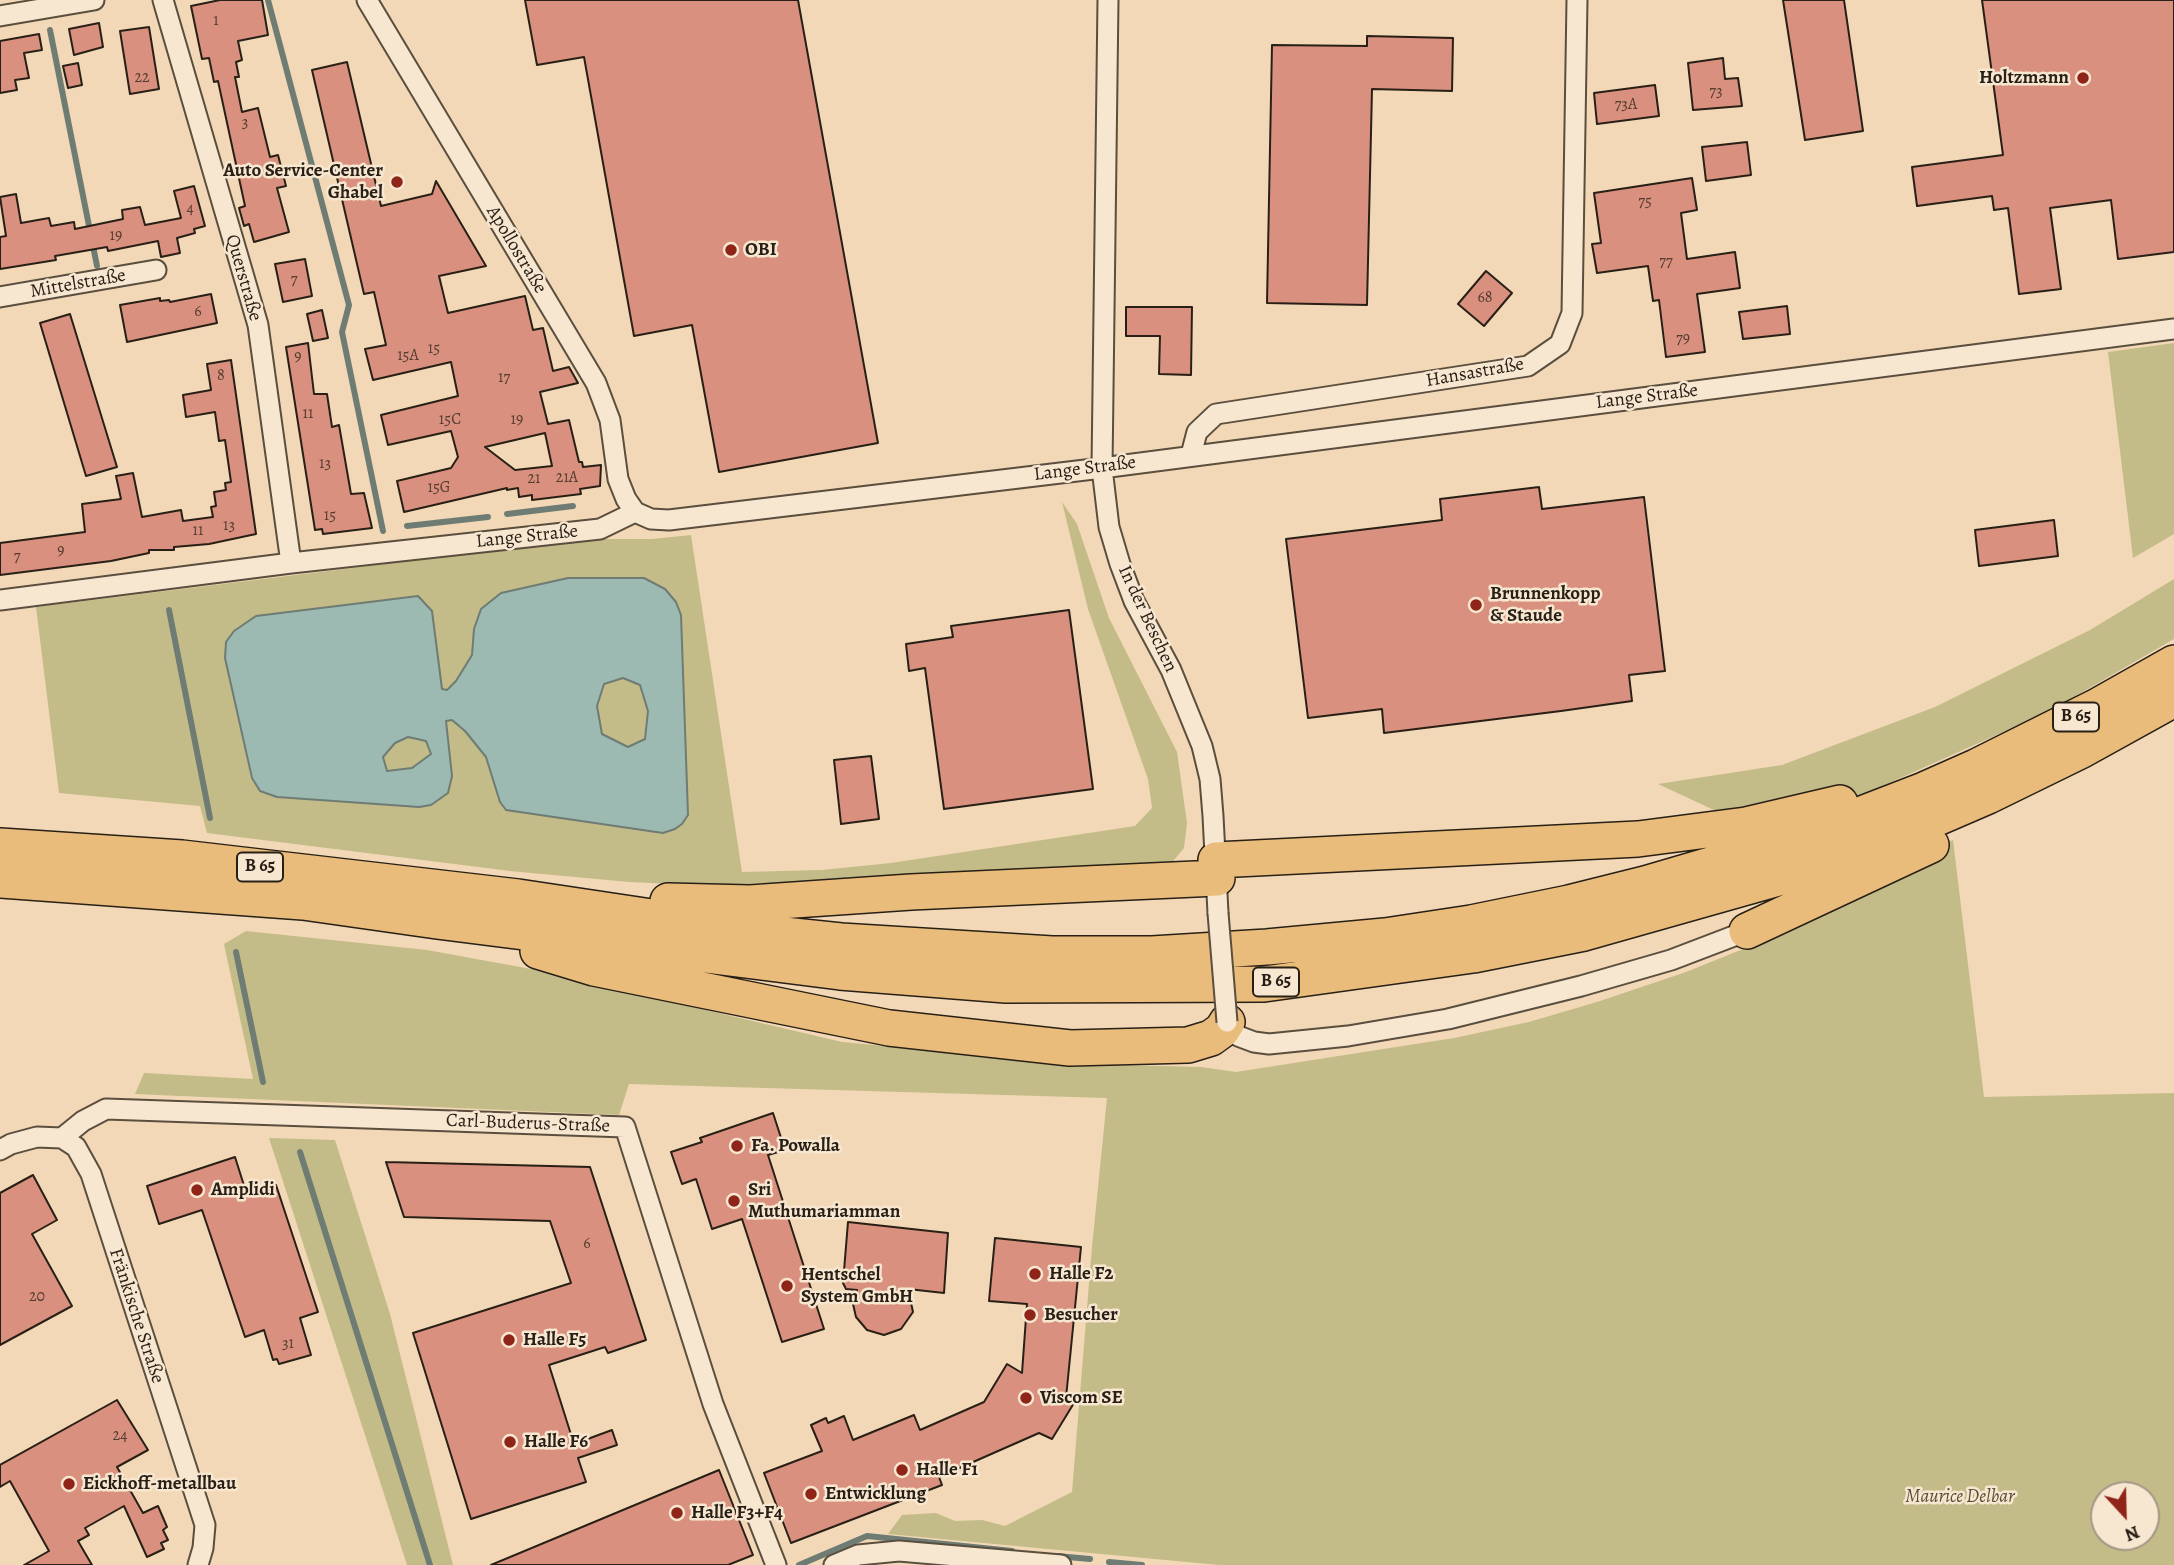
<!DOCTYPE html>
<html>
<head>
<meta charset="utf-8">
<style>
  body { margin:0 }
  #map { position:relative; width:2174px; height:1565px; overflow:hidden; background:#f2d8b6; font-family:Alegreya,serif }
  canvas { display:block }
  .north { position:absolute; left:2090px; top:1481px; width:70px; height:70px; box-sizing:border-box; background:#f7e6d0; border:2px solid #a49786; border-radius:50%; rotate:158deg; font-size:19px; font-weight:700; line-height:28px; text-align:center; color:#282016 }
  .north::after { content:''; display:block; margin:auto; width:24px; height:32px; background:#8f2418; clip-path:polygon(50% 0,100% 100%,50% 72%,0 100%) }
</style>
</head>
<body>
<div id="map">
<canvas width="2174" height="1565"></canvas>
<div class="north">N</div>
</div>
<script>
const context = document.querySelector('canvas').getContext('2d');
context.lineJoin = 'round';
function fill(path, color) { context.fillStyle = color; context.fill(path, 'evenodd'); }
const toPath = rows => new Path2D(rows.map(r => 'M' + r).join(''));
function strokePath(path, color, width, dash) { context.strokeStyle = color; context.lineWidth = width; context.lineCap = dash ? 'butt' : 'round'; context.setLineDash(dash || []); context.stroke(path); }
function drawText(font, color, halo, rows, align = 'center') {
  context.font = font + ' Alegreya,serif'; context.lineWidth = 5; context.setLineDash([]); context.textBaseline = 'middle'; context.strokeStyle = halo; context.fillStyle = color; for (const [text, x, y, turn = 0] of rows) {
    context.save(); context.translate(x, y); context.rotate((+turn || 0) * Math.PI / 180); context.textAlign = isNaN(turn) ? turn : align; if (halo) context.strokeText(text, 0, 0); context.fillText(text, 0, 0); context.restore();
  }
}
const green = toPath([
  [2174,343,2174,534,2133,558,2108,352],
  [1062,502,1077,524,1109,618,1177,752,1187,823,1184,848,1170,865,1127,870,743,884,692,885,629,882,510,871,207,833,200,806,59,793,36,607,588,539,652,539,691,535,742,872,822,870,891,863,1135,826,1152,808,1148,779,1088,609],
  [568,578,644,578,665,589,688,815,682,824,675,829,500,802,487,757,465,731,452,720,446,720,452,776,448,793,419,807,277,797,260,791,251,778,225,658,432,611,442,689,448,690,456,681,472,655,474,629],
  [2174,579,2174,639,2048,712,1869,792,1746,825,1658,784,1782,765,1935,707,2090,630],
  [623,678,640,685,648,711,645,739,628,747,602,734,597,706,604,684],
  [408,737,426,741,431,754,412,768,387,771,383,757,395,743],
  [1953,840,1984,1097,2174,1093,2174,1565,1219,1565,888,1534,902,1515,936,1513,955,1521,982,1520,1005,1526,1072,1492,1092,1247,1107,1098,629,1084,619,1115,135,1094,144,1073,253,1079,224,944,246,931,427,950,531,969,842,1042,1077,1064,1201,1067,1236,1072,1454,1038,1529,1022,1600,1001,1686,972,1753,945,1762,932],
  [2104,1495,2146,1495,2146,1537,2104,1537],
  [269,1138,335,1140,390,1314,453,1565,407,1565]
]);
const water = toPath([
  [568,578,644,578,665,589,676,602,681,615,688,815,682,824,675,829,663,833,506,810,500,802,486,757,465,731,452,720,446,721,452,776,448,793,431,805,419,807,277,797,260,791,252,778,225,658,226,642,234,631,256,616,418,596,432,611,442,689,447,690,456,681,472,655,474,629,481,609,501,593,568,578],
  [623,678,640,685,648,711,645,739,628,747,602,734,597,706,604,684,623,678],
  [408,737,426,741,431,754,412,768,387,771,383,757,395,743,408,737]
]);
const stream = toPath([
  [268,0,349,305,342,332,383,531],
  [50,30,97,266],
  [507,514,573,506],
  [407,526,488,517],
  [169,610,210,818],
  [236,952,263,1082],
  [300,1152,430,1565],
  [1057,1556,1090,1559],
  [1109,1562,1142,1565],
  [799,1565,867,1536,1012,1551]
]);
const building = toPath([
  [220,0,262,0,268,35,238,41,242,60,236,62,239,77,235,77,242,112,258,108,270,157,278,155,286,186,277,188,289,232,254,242,249,224,244,226,239,208,245,206,218,81,214,82,209,58,202,59,191,6,220,0],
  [525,0,798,0,878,443,719,472,692,325,634,336,584,57,537,65,525,0],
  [1783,0,1844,0,1863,131,1805,140,1783,0],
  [1982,0,2174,0,2174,252,2118,259,2111,200,2050,208,2061,289,2019,294,2008,208,1994,210,1992,196,1917,206,1912,167,2003,155,1982,0],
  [99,23,103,47,74,55,69,29,99,23],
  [149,27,159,89,130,94,120,31,149,27],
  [39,34,42,50,24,53,29,78,15,80,17,90,0,93,0,41,39,34],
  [1367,36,1453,38,1452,91,1372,89,1367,305,1267,303,1272,45,1367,46,1367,36],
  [1723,58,1725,79,1738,78,1742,106,1693,110,1688,63,1723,58],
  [347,62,381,206,432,194,436,181,486,266,439,276,448,313,525,296,533,330,543,328,553,371,569,367,578,383,540,392,548,424,569,420,579,462,582,462,583,467,601,465,600,486,580,489,581,494,532,500,532,495,519,497,518,488,507,490,507,488,404,512,397,481,451,468,458,457,451,431,388,445,381,415,458,396,451,362,373,380,365,349,386,345,374,292,364,294,312,70,347,62],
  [545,433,552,466,515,470,485,447,545,433],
  [78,63,82,85,68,88,63,66,78,63],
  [1655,85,1659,116,1597,124,1594,93,1655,85],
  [1747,142,1751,175,1706,181,1702,147,1747,142],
  [1692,178,1697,210,1681,213,1687,259,1735,252,1740,288,1697,294,1705,352,1666,357,1659,300,1653,301,1648,266,1597,273,1592,244,1601,243,1594,193,1692,178],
  [194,186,205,226,194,229,195,233,177,238,180,253,161,257,158,241,108,251,107,247,55,256,56,260,0,269,0,237,6,236,0,197,16,194,21,223,49,218,51,226,74,222,75,229,123,219,122,210,140,207,145,225,181,218,174,191,194,186],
  [305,259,312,296,283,302,275,264,305,259],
  [1486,271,1512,293,1484,326,1458,304,1486,271],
  [211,294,217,323,127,342,120,305,160,298,160,301,169,300,170,302,211,294],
  [1787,306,1790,334,1743,339,1739,312,1787,306],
  [1126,307,1192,307,1191,375,1159,374,1160,336,1126,336,1126,307],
  [322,310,328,338,313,341,307,314,322,310],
  [70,314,117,467,86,476,40,323,70,314],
  [308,343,314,394,327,394,332,427,339,425,351,494,364,493,372,528,323,534,322,529,315,530,286,347,308,343],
  [231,360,256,534,209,544,174,547,174,550,149,550,149,553,111,561,0,575,0,543,85,532,82,504,121,499,116,476,133,473,142,517,181,510,183,521,213,517,211,507,216,506,214,492,226,490,225,483,231,482,225,440,219,441,215,412,186,417,183,395,211,390,207,364,231,360],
  [1539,487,1542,509,1644,497,1665,671,1629,675,1632,701,1561,711,1384,733,1382,709,1308,718,1286,539,1442,520,1440,499,1539,487],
  [2054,520,2058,556,1979,566,1975,530,2054,520],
  [1069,610,1093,789,944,809,925,668,909,671,906,644,953,637,951,626,1069,610],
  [871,756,879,819,841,824,834,760,871,756],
  [773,1113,785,1150,768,1155,824,1329,782,1342,742,1219,712,1229,696,1179,682,1184,671,1152,702,1142,700,1138,773,1113],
  [235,1157,247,1195,276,1185,318,1312,300,1318,311,1355,279,1364,277,1359,273,1360,264,1330,245,1337,202,1210,159,1224,147,1186,235,1157],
  [386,1162,590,1167,646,1340,608,1353,605,1347,549,1365,574,1444,612,1430,617,1445,578,1458,586,1482,471,1519,413,1333,571,1283,550,1221,404,1217,386,1162],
  [33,1175,57,1220,32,1234,72,1306,0,1345,0,1193,33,1175],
  [848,1222,948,1233,944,1293,908,1289,913,1312,901,1329,884,1335,867,1330,856,1317,853,1304,857,1290,846,1289,843,1283,848,1222],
  [995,1238,1081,1247,1066,1398,1074,1403,1052,1439,1039,1433,939,1477,942,1485,791,1543,764,1473,822,1451,811,1425,826,1418,828,1423,844,1416,853,1440,914,1415,920,1430,984,1402,1007,1364,1022,1373,1027,1304,989,1301,995,1238],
  [117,1400,148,1450,117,1467,143,1513,158,1506,167,1527,163,1530,168,1540,161,1543,164,1549,147,1557,124,1506,85,1528,89,1535,78,1541,92,1565,24,1565,49,1551,10,1481,0,1487,0,1465,117,1400],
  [719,1470,753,1555,728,1565,491,1565,719,1470]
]);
const street = toPath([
  [163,0,258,325,291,563],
  [367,0,596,383,610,420,618,479,626,499,635,512],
  [1108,0,1102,468,1109,527,1120,564,1134,601,1171,670,1202,746,1210,779,1213,816,1218,913],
  [0,16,94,0],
  [0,297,156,270],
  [1191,455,1197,432,1216,414,1528,366,1560,344,1572,313,1577,0],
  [0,600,291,563,600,529,635,512,651,519,669,520,1102,468,2174,329],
  [1227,1022,1238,1036,1254,1042,1269,1044,1348,1036,1448,1019,1581,986,1671,960,1747,931],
  [62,1138,83,1121,106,1109,625,1127,713,1404,776,1565],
  [0,1150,11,1144,37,1137,62,1138,76,1147,91,1174,205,1525,203,1548,198,1565],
  [834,1565,858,1555,899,1551,1061,1565]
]);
const highway = toPath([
  [0,846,182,858,518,897,745,931,841,941,1052,954,1152,954,1267,947,1385,936,1471,923,1569,903,1645,884,1792,841,1924,790,1976,767,2096,707,2174,663],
  [1216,860,1638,839,1746,825,1840,803],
  [0,880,303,902,437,921,840,972,1006,985,1264,984,1473,955,1584,933,1782,877,1900,834,1988,796,2082,750,2174,699],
  [668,901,750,903,911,892,1217,878],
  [1747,931,1931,845],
  [538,951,594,968,889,1028,1070,1048,1188,1045,1211,1038,1222,1030,1227,1022]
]);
const streetBridge = toPath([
  [1218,913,1227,1022]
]);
const markers = [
  [2083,78,7,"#8f2418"],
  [397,182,7,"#8f2418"],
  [731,250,7,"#8f2418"],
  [1476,605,7,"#8f2418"],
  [737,1146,7,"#8f2418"],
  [197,1190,7,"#8f2418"],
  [734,1201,7,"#8f2418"],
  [1035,1274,7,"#8f2418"],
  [787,1286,7,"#8f2418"],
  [1030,1315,7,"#8f2418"],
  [509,1340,7,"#8f2418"],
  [1026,1398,7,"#8f2418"],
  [510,1442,7,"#8f2418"],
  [902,1470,7,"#8f2418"],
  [69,1484,7,"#8f2418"],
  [811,1494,7,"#8f2418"],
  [677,1513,7,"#8f2418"]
];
const numberNames = [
  ["1",216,21],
  ["22",142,78],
  ["73",1716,92],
  ["73A",1626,105],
  ["3",245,123],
  ["75",1645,202],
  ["4",190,209],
  ["19",116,236],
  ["77",1666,262],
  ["7",294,280],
  ["68",1485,298],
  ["6",198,312],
  ["79",1683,339],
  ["15",434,349],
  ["15A",408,356],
  ["9",298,357],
  ["8",221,376],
  ["17",504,378],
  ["11",308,414],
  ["15C",450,420],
  ["19",517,420],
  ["13",325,464],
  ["21A",567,478],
  ["21",534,479],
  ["15G",439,488],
  ["15",330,516],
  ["13",229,526],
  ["11",198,531],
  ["9",61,551],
  ["7",17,557],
  ["6",587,1244],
  ["20",37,1297],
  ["31",288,1344],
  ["24",120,1436]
];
const shields = [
  [2076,717,46],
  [260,867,46],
  [1276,982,46]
];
const shieldNames = [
  ["B 65",2076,717],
  ["B 65",260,867],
  ["B 65",1276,982]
];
const poiNames = [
  ["Holtzmann",2069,78,"right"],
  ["Auto Service-Center",383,171,"right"],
  ["Ghabel",383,193,"right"],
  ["OBI",745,250],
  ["Brunnenkopp",1490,594],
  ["& Staude",1490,616],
  ["Fa. Powalla",751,1146],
  ["Amplidi",211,1190],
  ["Sri",748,1190],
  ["Muthumariamman",748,1212],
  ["Halle F2",1049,1274],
  ["Hentschel",801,1275],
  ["System GmbH",801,1297],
  ["Besucher",1044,1315],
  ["Halle F5",523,1340],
  ["Viscom SE",1040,1398],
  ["Halle F6",524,1442],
  ["Halle F1",916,1470],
  ["Eickhoff-metallbau",83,1484],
  ["Entwicklung",825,1494],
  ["Halle F3+F4",691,1513]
];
const streetNames = [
  ["Apollostraße",516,250,59],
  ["Querstraße",243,278,74],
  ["Mittelstraße",78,284,-10],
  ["Hansastraße",1475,373,-10],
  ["Lange Straße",1647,397,-7],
  ["Lange Straße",1085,469,-7],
  ["Lange Straße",527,537,-6],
  ["In der Beschen",1147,619,65],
  ["Carl-Buderus-Straße",528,1124,2],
  ["Fränkische Straße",136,1316,72]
];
const parkNames = [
  ["Maurice Delbar",1960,1497]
];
fill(green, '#c3bc88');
fill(water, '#9cb9b2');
strokePath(water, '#6e7c74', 2);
strokePath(stream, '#6e7c74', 6);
fill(building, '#d9907e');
strokePath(building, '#282016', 2);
strokePath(street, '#5a4e3e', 23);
strokePath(highway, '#282016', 38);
strokePath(street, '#f7e6d0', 19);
strokePath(highway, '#e9bc7b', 35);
strokePath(streetBridge, '#5a4e3e', 23, []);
strokePath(streetBridge, '#f7e6d0', 19);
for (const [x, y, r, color] of markers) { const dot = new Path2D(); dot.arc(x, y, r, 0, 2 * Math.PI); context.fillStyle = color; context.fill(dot); strokePath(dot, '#f7e6d0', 2.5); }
drawText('16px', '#543c30', null, numberNames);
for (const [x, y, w] of shields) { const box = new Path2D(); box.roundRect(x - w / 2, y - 14.5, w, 29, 5); context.fillStyle = '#f7e6d0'; context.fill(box); strokePath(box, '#282016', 2); }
drawText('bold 18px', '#282016', null, shieldNames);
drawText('bold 19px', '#282016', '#f7e6d0', poiNames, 'left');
drawText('19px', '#282016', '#f7e6d0', streetNames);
drawText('italic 19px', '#564f38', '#f7e6d0', parkNames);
</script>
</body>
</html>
